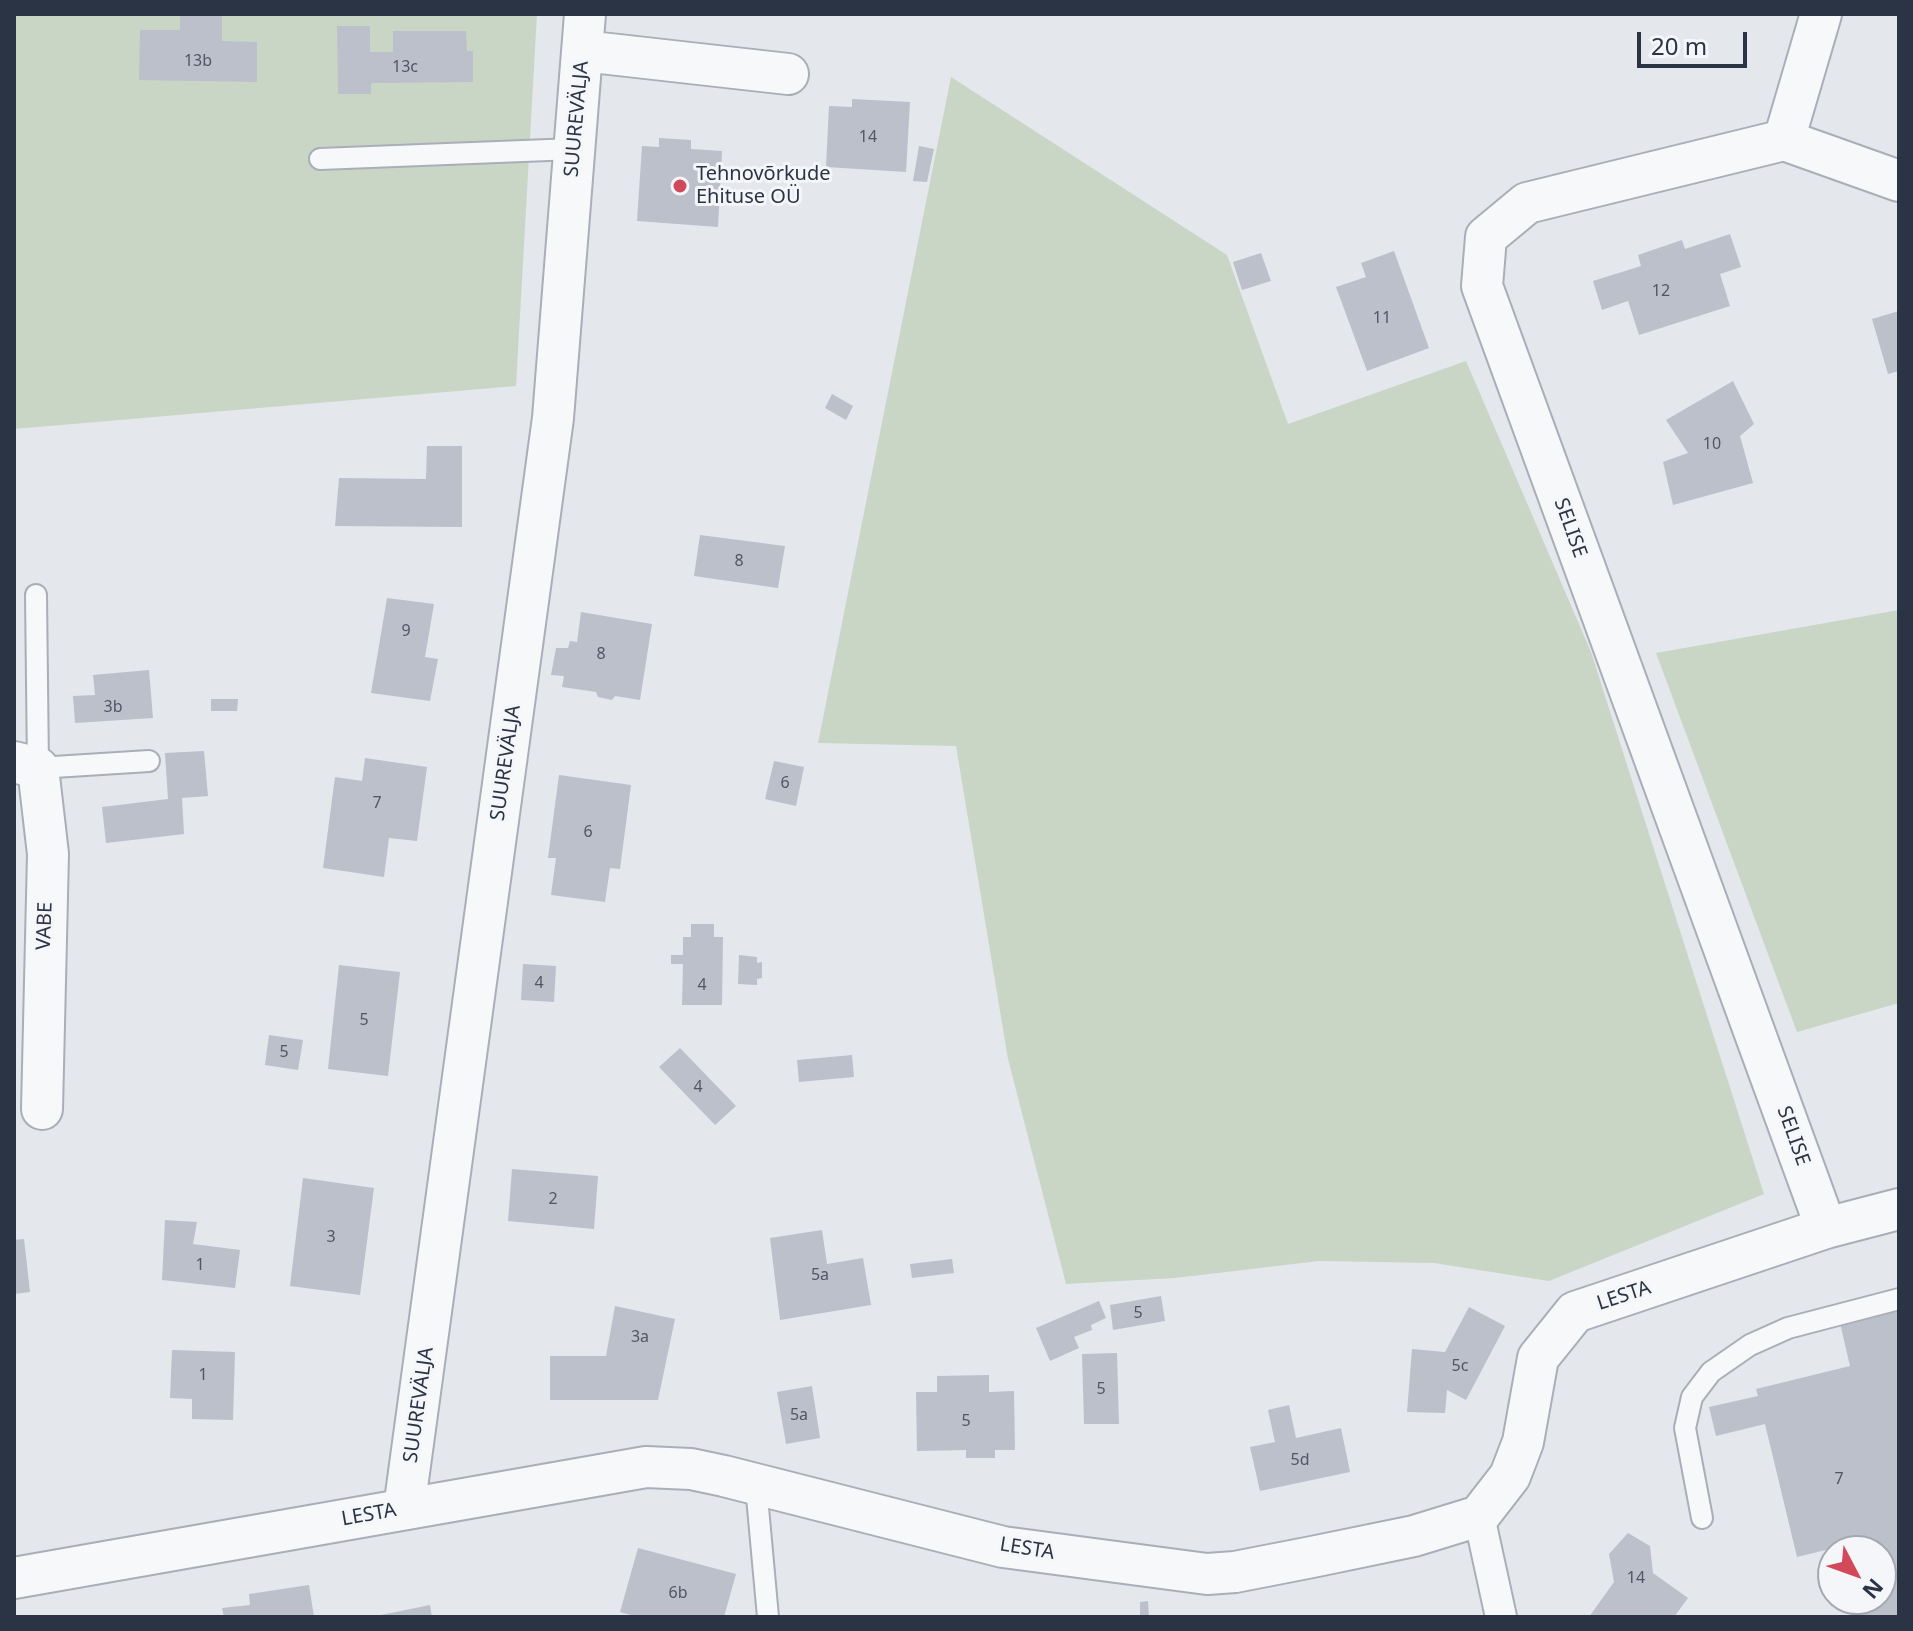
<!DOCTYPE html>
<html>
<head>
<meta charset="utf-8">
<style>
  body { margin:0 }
  #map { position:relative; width:1913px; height:1631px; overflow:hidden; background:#e4e7ec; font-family:"Noto Sans",sans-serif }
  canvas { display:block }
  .frame { position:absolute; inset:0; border:16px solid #2b3445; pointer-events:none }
  .north { position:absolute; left:1817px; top:1535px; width:80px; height:80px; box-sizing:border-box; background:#f4f6f9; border:2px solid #a4a8b1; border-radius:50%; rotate:131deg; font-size:22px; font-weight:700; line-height:32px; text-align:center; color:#2b3445 }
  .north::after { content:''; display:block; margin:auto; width:28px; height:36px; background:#d1495b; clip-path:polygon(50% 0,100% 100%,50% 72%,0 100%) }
  .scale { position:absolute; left:1637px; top:32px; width:110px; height:36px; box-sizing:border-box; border:4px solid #2b3445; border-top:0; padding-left:10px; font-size:24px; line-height:28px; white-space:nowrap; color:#2b3445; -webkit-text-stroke:6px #f4f6f9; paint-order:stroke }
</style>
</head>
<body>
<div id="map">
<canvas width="1913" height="1631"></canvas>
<div class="frame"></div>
<div class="north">N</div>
<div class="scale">20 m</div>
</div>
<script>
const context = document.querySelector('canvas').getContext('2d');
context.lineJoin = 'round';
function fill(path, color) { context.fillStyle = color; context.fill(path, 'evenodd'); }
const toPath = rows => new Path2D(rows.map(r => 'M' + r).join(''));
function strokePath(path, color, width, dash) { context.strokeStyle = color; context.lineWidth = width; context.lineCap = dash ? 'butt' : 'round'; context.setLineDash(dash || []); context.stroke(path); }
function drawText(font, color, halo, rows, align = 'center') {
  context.font = font + ' "Noto Sans",sans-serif'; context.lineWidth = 6; context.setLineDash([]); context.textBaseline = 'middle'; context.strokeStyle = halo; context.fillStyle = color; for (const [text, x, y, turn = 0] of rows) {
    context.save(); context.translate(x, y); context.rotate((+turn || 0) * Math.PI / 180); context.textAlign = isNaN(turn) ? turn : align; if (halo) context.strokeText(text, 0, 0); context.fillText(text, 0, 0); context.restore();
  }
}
const green = toPath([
  [14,14,537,14,516,386,14,429],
  [951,77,1227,255,1288,424,1466,361,1591,652,1764,1194,1549,1281,1434,1263,1319,1261,1175,1278,1066,1284,1008,1059,956,746,818,743],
  [1899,610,1899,1003,1797,1032,1656,653]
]);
const building = toPath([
  [180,14,222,14,222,41,257,42,257,82,139,80,140,30,180,30],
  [337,26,370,26,370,52,393,52,393,31,466,31,467,51,473,51,473,82,371,83,371,94,338,94],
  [852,99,910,102,906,172,826,167,829,106,852,107],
  [659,138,691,140,691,149,722,151,718,227,637,221,642,146,659,147],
  [919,146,934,149,927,182,913,181],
  [1730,234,1741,267,1720,274,1730,306,1639,335,1628,301,1602,310,1593,281,1641,266,1638,255,1682,240,1685,249],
  [1394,251,1429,348,1367,371,1336,287,1366,277,1361,263],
  [1261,253,1271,281,1242,290,1233,262],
  [1899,311,1899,371,1888,374,1872,319],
  [1733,381,1754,424,1740,436,1753,483,1673,505,1663,462,1688,453,1666,420],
  [832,394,853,406,846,420,825,408],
  [427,446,462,446,462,527,335,526,339,478,426,479],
  [700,535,785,546,778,588,694,576],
  [387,598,434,604,425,657,438,659,430,701,371,693],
  [581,612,652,624,640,700,615,696,612,700,598,697,596,692,562,687,564,676,551,675,556,648,568,648,570,641,577,642],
  [149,670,153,718,75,723,73,696,95,695,93,675],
  [211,699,238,699,237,711,211,711],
  [204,751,208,796,182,798,184,834,106,843,102,807,168,799,165,753],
  [365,758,427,767,417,841,389,838,384,877,323,868,335,777,362,781],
  [774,761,804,767,796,806,765,799],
  [559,775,631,785,620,869,610,868,605,902,551,895,556,858,548,858],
  [691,924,714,924,714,937,723,937,722,1005,682,1005,683,964,671,964,671,955,683,955,683,937,691,937],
  [739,955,757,957,757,963,762,962,762,978,757,979,757,985,738,984],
  [523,964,556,966,554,1002,521,1000],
  [339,965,400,972,388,1076,328,1069],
  [269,1035,303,1040,298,1070,265,1065],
  [680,1048,736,1106,715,1125,659,1067],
  [852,1055,854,1077,799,1082,797,1060],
  [512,1169,598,1176,594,1229,508,1221],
  [303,1178,374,1188,360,1295,290,1286],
  [165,1220,197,1222,193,1244,240,1250,235,1288,162,1280],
  [822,1230,827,1264,863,1258,871,1305,780,1320,770,1238],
  [24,1239,30,1292,14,1294,14,1240],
  [952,1259,954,1273,912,1278,910,1264],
  [1161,1296,1165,1321,1113,1330,1110,1305],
  [1099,1301,1106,1318,1091,1325,1092,1330,1074,1337,1079,1348,1050,1361,1036,1328],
  [615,1306,675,1319,658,1400,550,1400,550,1356,606,1356],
  [1469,1307,1505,1326,1466,1400,1447,1390,1445,1413,1407,1412,1412,1349,1445,1352],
  [1899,1309,1899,1617,1851,1617,1847,1599,1881,1599,1881,1551,1835,1551,1834,1548,1797,1557,1765,1424,1716,1436,1709,1407,1758,1396,1756,1389,1850,1366,1840,1323],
  [172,1350,235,1352,233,1420,192,1419,192,1399,170,1398],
  [1117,1353,1119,1424,1084,1424,1082,1354],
  [989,1375,989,1392,1014,1391,1015,1450,995,1450,995,1458,966,1458,966,1450,917,1451,916,1392,937,1392,937,1376],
  [812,1386,820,1438,786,1444,777,1392],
  [1289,1405,1296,1438,1341,1428,1350,1472,1260,1491,1250,1447,1275,1442,1268,1410],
  [1628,1533,1650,1546,1653,1573,1688,1598,1674,1617,1589,1617,1614,1582,1609,1554],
  [638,1548,736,1574,724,1617,638,1617,620,1612],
  [309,1585,314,1617,224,1617,222,1608,250,1605,249,1594],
  [1148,1601,1149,1617,1140,1617,1140,1602],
  [430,1605,432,1617,376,1617,376,1616]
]);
const service = toPath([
  [320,159,574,149],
  [36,595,38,768,149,761],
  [756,1486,768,1617],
  [1702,1518,1685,1428,1692,1397,1711,1372,1750,1345,1788,1328,1899,1299]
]);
const pedestrian = toPath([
  [1479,1516,1501,1617]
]);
const minor = toPath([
  [583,51,788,74],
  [1784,140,1821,14],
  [14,762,38,768,48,854,42,1109],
  [1826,1228,1482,286,1486,237,1527,203,1784,140,1899,181],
  [404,1509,553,418,585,14],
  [14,1578,646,1467,691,1469,724,1476,1003,1547,1207,1574,1235,1572,1312,1557,1414,1536,1479,1516,1510,1476,1523,1442,1538,1358,1575,1312,1826,1228,1899,1209]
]);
const markers = [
  [680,186,8,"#d1495b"]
];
const numberNames = [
  ["13b",198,61],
  ["13c",405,67],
  ["14",868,137],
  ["12",1661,291],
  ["11",1382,318],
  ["10",1712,444],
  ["8",739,561],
  ["9",406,631],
  ["8",601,654],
  ["3b",113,707],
  ["6",785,783],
  ["7",377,803],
  ["6",588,832],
  ["4",539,983],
  ["4",702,985],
  ["5",364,1020],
  ["5",284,1052],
  ["4",698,1087],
  ["2",553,1199],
  ["3",331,1237],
  ["1",200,1265],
  ["5a",820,1275],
  ["5",1138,1313],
  ["3a",640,1337],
  ["5c",1460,1366],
  ["1",203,1375],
  ["5",1101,1389],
  ["5a",799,1415],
  ["5",966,1421],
  ["5d",1300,1460],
  ["7",1839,1479],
  ["14",1636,1578],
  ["6b",678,1593]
];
const streetNames = [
  ["SUUREVÄLJA",577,119,-85],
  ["SELISE",1570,528,70],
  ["SUUREVÄLJA",506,763,-82],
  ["VABE",45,926,-88],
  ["SELISE",1793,1136,70],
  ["LESTA",1624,1296,-18],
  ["SUUREVÄLJA",419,1405,-82],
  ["LESTA",369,1515,-10],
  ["LESTA",1027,1549,9]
];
const poiNames = [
  ["Tehnovõrkude",696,174],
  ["Ehituse OÜ",696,197]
];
fill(green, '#c9d6c5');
fill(building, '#bbc0ca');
strokePath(service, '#a9aeb7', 24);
strokePath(pedestrian, '#a9aeb7', 34);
strokePath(minor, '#a9aeb7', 44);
strokePath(service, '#f7f8fa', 20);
strokePath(pedestrian, '#f7f8fa', 30);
strokePath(minor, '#f7f8fa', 40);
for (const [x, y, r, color] of markers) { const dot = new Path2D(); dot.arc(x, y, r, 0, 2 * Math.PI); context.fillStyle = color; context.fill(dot); strokePath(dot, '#f4f6f9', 3); }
drawText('16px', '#4f5766', null, numberNames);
drawText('20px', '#2b3445', '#f4f6f9', streetNames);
drawText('20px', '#2b3445', '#f4f6f9', poiNames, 'left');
</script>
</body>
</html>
